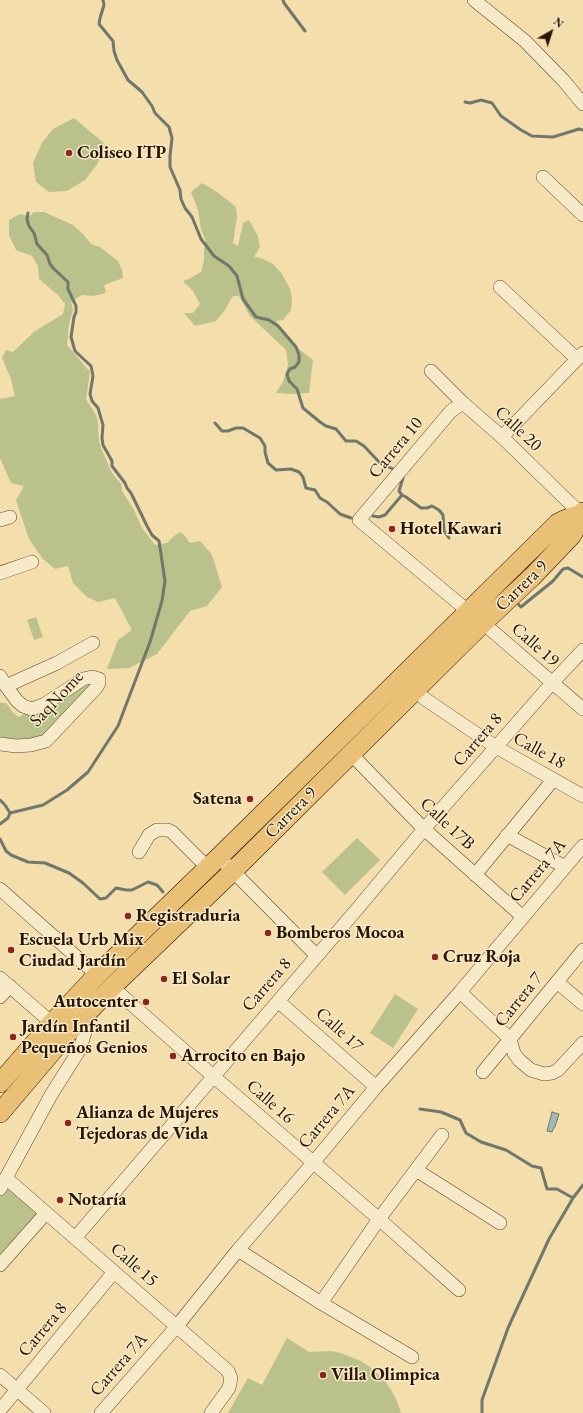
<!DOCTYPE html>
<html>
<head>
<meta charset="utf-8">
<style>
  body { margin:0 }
  #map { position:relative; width:583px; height:1413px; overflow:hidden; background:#f3deac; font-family:"EB Garamond",serif }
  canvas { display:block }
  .north { position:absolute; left:531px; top:12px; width:40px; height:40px; -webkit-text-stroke:3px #f7eac9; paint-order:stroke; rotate:39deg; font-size:11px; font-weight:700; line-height:16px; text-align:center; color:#291400 }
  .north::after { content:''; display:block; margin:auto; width:14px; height:18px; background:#291400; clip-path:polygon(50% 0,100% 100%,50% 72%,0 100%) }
</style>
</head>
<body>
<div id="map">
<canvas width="583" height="1413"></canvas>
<div class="north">N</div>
</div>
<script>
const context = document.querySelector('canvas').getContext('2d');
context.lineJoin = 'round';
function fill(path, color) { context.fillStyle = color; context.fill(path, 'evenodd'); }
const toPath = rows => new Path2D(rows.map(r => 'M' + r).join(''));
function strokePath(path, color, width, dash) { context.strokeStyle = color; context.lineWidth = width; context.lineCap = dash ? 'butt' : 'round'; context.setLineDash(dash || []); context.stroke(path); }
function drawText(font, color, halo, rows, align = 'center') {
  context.font = font + ' "EB Garamond",serif'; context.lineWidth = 3; context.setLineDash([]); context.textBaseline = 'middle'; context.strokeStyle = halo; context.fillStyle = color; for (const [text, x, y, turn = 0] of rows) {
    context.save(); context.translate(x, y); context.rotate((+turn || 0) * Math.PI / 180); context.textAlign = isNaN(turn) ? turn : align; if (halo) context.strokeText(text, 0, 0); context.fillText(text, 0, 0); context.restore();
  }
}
const green = toPath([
  [74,118,105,144,98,163,85,180,67,191,49,192,36,182,33,163,42,143,53,129],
  [202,183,217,192,236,207,237,217,233,243,238,246,243,223,249,220,258,236,260,247,254,257,261,258,273,264,282,274,290,289,292,298,291,310,283,320,276,321,300,350,313,360,309,393,291,394,276,393,283,382,288,365,286,350,250,316,239,296,233,296,225,310,216,321,195,326,184,313,193,313,200,304,193,291,183,281,189,279,201,272,204,260,204,250,206,241,201,229,198,210,191,192],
  [34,212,44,212,73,225,83,234,91,244,100,247,118,261,122,270,123,278,104,285,106,292,102,294,92,296,82,295,71,302,73,310,69,324,67,345,90,372,86,399,96,415,98,422,99,441,101,448,112,473,121,484,122,491,134,510,142,528,155,545,167,543,174,536,180,532,184,535,190,543,200,541,212,555,222,587,207,606,190,611,157,654,129,668,107,669,118,640,132,630,115,598,98,602,87,597,73,583,68,566,55,569,43,559,29,539,16,500,24,486,11,483,0,458,0,399,15,396,11,379,2,358,6,350,13,352,35,331,63,314,65,304,58,295,39,279,38,266,32,256,16,250,9,235,9,220,20,214,30,216],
  [36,617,43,637,34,640,27,620],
  [88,679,96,683,56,726,37,740,0,740,0,703,6,703,13,713,19,717],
  [357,838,380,860,345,895,322,872],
  [395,994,418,1009,393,1048,370,1033],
  [6,1181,44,1213,0,1264,0,1194],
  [287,1338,309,1352,331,1351,341,1353,361,1361,370,1367,385,1381,391,1390,396,1399,401,1413,228,1413,248,1378,262,1385]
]);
const water = toPath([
  [552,1112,559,1114,555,1127,554,1127,552,1132,547,1131,552,1112]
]);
const stream = toPath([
  [103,0,104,5,100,18,99,24,113,41,114,51,117,60,128,80,142,92,152,106,155,113,169,127,172,138,170,156,170,167,180,190,181,199,185,208,192,217,201,239,214,256,229,266,237,276,243,299,256,317,269,320,278,326,296,347,299,355,299,362,295,367,290,369,287,374,289,381,297,389,303,408,320,422,326,426,336,429,346,441,356,441,364,446,380,463,393,469],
  [283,0,284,3,305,31],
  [465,102,470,103,481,100,492,103,501,116,521,130,532,136,553,137,579,129,583,130],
  [215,423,222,431,228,431,236,428,243,428,260,438,265,446,265,452,268,463,276,470,291,469,299,472,303,477,306,488,315,490,320,498,327,502,340,514,351,518],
  [403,478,399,491,402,495,406,497,421,508,427,508,432,506,439,510,443,515,444,531,449,538],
  [373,516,379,517,385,515,402,495],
  [518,604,521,607,527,602,553,581,563,569,568,568,583,577],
  [0,800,5,805,10,813,8,818,0,824],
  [10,813,43,805,67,790,88,772,118,726,150,642,162,601,165,581,159,541,152,535,147,526,131,493,127,488,125,483,112,466,112,461,103,445,102,438,103,425,98,408,92,401,90,394,93,376,91,366,75,351,71,337,74,317,76,312,76,306,68,289,68,282,54,269,50,264,47,255,37,244,34,233,29,226,27,219,28,213],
  [0,839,6,851,11,855,28,862,45,863,69,873,83,883,100,899,106,898,116,888,126,890,132,890,148,882,157,885,163,892],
  [420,1109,441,1112,460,1120,466,1133,481,1142,506,1150,532,1166,541,1168,547,1189,557,1189,573,1198],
  [482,1413,482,1400,508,1328,549,1239,573,1198,583,1185]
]);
const minor = toPath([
  [474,0,525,41,564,81,583,104],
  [543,177,583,215],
  [500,287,577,359],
  [431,371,463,403,502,437,581,514],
  [463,403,451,411,359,520,469,612],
  [502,437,583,353],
  [0,520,10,517],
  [0,573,32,562],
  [483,623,583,709],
  [0,676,6,686,17,701,23,706,32,709,45,704,83,679,92,677,99,679,99,683,96,688,46,741,31,745,16,746,0,744],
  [6,686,57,663,93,643],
  [410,686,425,699,496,747,583,796],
  [351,754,424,829,523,917],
  [507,835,565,867],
  [139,852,149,835,157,830,168,830,172,832,208,868],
  [219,857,316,955],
  [475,875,553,780],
  [0,889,97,975],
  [0,978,52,1023],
  [557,982,583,1004],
  [112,987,213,1076,379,1219,459,1290],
  [460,992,510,1039,514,1053,519,1060,531,1070,544,1074,552,1073,558,1070,583,1043],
  [0,997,10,986],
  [278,1001,376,1087],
  [483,1072,583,950],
  [416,1170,500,1223],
  [6,1178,228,1371,231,1378,229,1388,211,1413],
  [0,1189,51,1095,80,1049,85,1032,79,1022],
  [75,1238,358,908,424,829,552,683,583,650],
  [238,1250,321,1303,412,1357],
  [0,1265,46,1213],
  [321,1303,379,1219,442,1135],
  [0,1375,44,1413],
  [0,1410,114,1272],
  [101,1413,177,1326,238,1250,313,1163,376,1087,460,992,583,846]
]);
const highway = toPath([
  [0,1083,52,1023,97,975,219,857,558,523,564,520,581,514],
  [0,1113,66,1035,112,987,233,871,483,623,532,577,572,535,583,512]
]);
const markers = [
  [69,153,4,"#8f2418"],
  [392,529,4,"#8f2418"],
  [250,799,4,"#8f2418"],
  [128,916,4,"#8f2418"],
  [268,933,4,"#8f2418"],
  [11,950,4,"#8f2418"],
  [435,957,4,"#8f2418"],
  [164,979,4,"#8f2418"],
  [146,1002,4,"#8f2418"],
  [13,1037,4,"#8f2418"],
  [173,1056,4,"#8f2418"],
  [68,1123,4,"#8f2418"],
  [60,1200,4,"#8f2418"],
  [323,1375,4,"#8f2418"]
];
const poiNames = [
  ["Coliseo ITP",77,153],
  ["Hotel Kawari",400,529],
  ["Satena",242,799,"right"],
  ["Registraduria",136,916],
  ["Bomberos Mocoa",276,933],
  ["Escuela Urb Mix",19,940],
  ["Ciudad Jardín",19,961],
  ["Cruz Roja",443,957],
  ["El Solar",172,979],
  ["Autocenter",138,1002,"right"],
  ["Jardín Infantil",21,1027],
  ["Pequeños Genios",21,1048],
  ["Arrocito en Bajo",181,1056],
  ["Alianza de Mujeres",76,1113],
  ["Tejedoras de Vida",76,1134],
  ["Notaría",68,1200],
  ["Villa Olimpica",331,1375]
];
const streetNames = [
  ["Calle 20",518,429,43],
  ["Carrera 10",396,448,-50],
  ["Carrera 9",522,586,-44],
  ["Calle 19",535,645,41],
  ["SaqNome",57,699,-47],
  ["Carrera 8",478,740,-49],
  ["Calle 18",539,751,29],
  ["Carrera 9",291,813,-45],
  ["Calle 17B",447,824,43],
  ["Carrera 7A",538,871,-50],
  ["Carrera 8",267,985,-49],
  ["Carrera 7",519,1000,-51],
  ["Calle 17",339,1030,42],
  ["Calle 16",270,1102,41],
  ["Carrera 7A",327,1117,-50],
  ["Calle 15",134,1265,41],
  ["Carrera 8",43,1330,-50],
  ["Carrera 7A",119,1365,-49]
];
fill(green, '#bac18a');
fill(water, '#9ebab3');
strokePath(water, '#6f786b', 1);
strokePath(stream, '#6f786b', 3);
strokePath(minor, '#5c462b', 14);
strokePath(highway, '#291400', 20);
strokePath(minor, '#f7eac9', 13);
strokePath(highway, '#eabf76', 19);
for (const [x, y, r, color] of markers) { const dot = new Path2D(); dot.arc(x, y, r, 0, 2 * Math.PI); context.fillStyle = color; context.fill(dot); strokePath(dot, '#f7eac9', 1.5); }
drawText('bold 18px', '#291400', '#f7eac9', poiNames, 'left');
drawText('18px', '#291400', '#f7eac9', streetNames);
</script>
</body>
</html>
